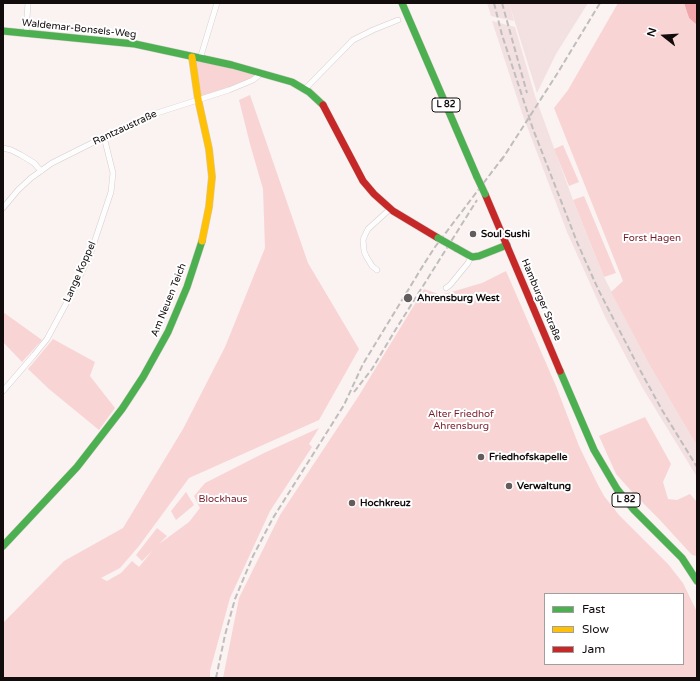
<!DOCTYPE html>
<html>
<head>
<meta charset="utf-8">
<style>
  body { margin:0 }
  #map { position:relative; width:700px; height:681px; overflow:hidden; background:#fbf2f2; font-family:"Varela Round",sans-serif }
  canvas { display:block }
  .frame { position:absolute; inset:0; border:4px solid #130c0c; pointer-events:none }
  .legend { position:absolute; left:544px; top:593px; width:140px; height:72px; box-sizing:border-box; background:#fff; border:1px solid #a19e9e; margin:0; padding:5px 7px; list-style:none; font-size:12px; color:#130c0c }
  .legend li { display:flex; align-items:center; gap:8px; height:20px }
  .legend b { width:20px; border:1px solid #a19e9e }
  .north { position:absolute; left:644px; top:16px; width:40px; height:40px; -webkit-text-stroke:3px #fff; paint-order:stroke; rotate:287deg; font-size:11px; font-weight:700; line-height:16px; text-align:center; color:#130c0c }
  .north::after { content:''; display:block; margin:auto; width:14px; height:18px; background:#130c0c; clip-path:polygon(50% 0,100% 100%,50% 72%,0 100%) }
</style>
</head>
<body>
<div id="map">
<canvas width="700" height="681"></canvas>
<div class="frame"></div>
<ul class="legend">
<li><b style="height:5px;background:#4caf50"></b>Fast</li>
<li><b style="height:5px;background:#ffc107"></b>Slow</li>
<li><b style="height:5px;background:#c62828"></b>Jam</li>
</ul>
<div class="north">N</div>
</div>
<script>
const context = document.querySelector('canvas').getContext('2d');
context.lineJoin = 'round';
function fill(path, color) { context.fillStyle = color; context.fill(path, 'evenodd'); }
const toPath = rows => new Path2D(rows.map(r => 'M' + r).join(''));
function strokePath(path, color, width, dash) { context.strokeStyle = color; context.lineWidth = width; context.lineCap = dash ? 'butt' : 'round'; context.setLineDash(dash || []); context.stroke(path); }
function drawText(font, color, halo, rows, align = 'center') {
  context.font = font + ' "Varela Round",sans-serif'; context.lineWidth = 4; context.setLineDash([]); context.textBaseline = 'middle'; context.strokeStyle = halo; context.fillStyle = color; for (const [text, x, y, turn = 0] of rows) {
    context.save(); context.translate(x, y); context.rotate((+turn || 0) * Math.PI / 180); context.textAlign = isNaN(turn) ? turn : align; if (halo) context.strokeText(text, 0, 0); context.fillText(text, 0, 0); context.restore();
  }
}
const built = toPath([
  [487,3,509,3,514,21,491,16],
  [509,3,588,3,556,54,537,93],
  [492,21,515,27,535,96,573,200,604,277,650,366,697,446,697,477,642,387,605,317,567,232,522,113]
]);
const green = toPath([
  [618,3,684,3,689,18,697,25,697,446,650,366,611,292,623,281,554,108,568,90],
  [195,60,257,73,255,78,201,97],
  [250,95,308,263,359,349,319,420,189,478,139,546,120,568,101,578,107,581,121,573,132,561,139,567,153,550,142,561,136,555,157,528,167,536,159,544,189,522,200,508,194,496,205,483,264,453,319,428,309,444,312,447,270,511,230,598,210,671,210,678,3,678,3,623,64,561,123,528,183,429,225,347,265,248,263,189,250,144,239,100],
  [563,145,579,182,569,186,554,149],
  [584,196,616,273,604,277,573,200],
  [506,271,556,386,579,446,597,483,604,496,619,515,668,564,683,583,697,612,697,678,223,678,239,598,280,515,358,397,424,289,441,295,482,283],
  [545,594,683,594,683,664,545,664],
  [3,312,42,340,22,362,3,342],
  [53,339,95,362,90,376,115,408,99,430,49,389,28,369],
  [645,417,671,464,663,482,668,499,677,500,690,494,697,502,697,556,692,555,659,519,634,494,616,474,599,436],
  [186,492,194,505,176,520,171,511]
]);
const water = toPath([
  [684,3,697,3,697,25,689,18]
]);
const street = toPath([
  [26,33,28,3],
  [200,59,217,3],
  [305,89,353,40,373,30,398,20],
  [3,148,11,150,21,155,34,163,41,171],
  [3,208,18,190,31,178,52,163,104,137,157,113,229,90,253,80,258,76,260,73],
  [377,270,372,266,366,256,364,251,363,240,365,235,368,229,390,209],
  [446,288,450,285,468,263,471,257],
  [3,391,34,355,47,339,75,287,91,252,111,192,113,173,104,137]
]);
const fast = toPath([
  [402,3,477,177],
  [3,31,135,44,232,65,292,82,309,92,323,105],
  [456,248,472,257,479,256,507,245],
  [560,371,594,450,617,489,634,510,682,558,697,581],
  [3,546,77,467,122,409,143,377,168,332,187,287,202,241]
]);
const slow = toPath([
  [192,57,198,99,209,149,212,177,209,207,202,241]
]);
const jam = toPath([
  [323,105,363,181,374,194,393,211,438,238],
  [485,194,560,371]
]);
const rail = toPath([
  [494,3,502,35,533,129,577,242,598,289,640,370,662,410,697,467],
  [502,3,527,93],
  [501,161,557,74,600,3],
  [354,392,372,369,396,329,477,200],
  [216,678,225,635,235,599,253,556,273,518,344,405,363,364,424,264,435,247,504,156]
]);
const fastBridge = toPath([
  [477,177,485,194],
  [438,238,456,248]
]);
const markers = [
  [473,234,4,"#645c5c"],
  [408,298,5,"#645c5c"],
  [481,457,4,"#645c5c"],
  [509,486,4,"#645c5c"],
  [352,503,4,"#645c5c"]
];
const shields = [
  [446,105,28],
  [626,500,28]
];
const shieldNames = [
  ["L 82",446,105],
  ["L 82",626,500]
];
const streetNames = [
  ["Waldemar-Bonsels-Weg",79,29,6],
  ["Rantzaustraße",125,128,-25],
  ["Lange Koppel",80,272,-66],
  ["Am Neuen Teich",169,300,-68],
  ["Hamburger Straße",541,300,67]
];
const poiNames = [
  ["Soul Sushi",481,234],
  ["Ahrensburg West",417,298],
  ["Friedhofskapelle",489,457],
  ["Verwaltung",517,486],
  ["Hochkreuz",360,503]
];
const parkNames = [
  ["Forst Hagen",652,238],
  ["Alter Friedhof",461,414],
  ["Ahrensburg",461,426],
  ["Blockhaus",223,499]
];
fill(built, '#f3e1e1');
fill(green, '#f9d4d5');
fill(water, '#f1a6ab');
strokePath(street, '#d6cece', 6);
strokePath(fast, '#d6cece', 8);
strokePath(slow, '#d6cece', 8);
strokePath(jam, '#d6cece', 8);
strokePath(street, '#fefdfd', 5);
strokePath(fast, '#4caf50', 7);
strokePath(slow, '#ffc107', 7);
strokePath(jam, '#c62828', 7);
strokePath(rail, '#c0bdbd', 2, [6, 3]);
strokePath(fastBridge, '#d6cece', 8, []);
strokePath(fastBridge, '#4caf50', 7);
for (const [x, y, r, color] of markers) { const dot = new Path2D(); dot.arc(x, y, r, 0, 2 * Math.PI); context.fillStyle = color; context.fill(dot); strokePath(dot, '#fff', 1.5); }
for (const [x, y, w] of shields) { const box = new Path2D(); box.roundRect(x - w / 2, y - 7, w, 14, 3); context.fillStyle = '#fff'; context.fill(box); strokePath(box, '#130c0c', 1); }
drawText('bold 9px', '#130c0c', null, shieldNames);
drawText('10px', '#130c0c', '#fff', streetNames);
drawText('bold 10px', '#130c0c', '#fff', poiNames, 'left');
drawText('10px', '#761a29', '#fff', parkNames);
</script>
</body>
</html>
